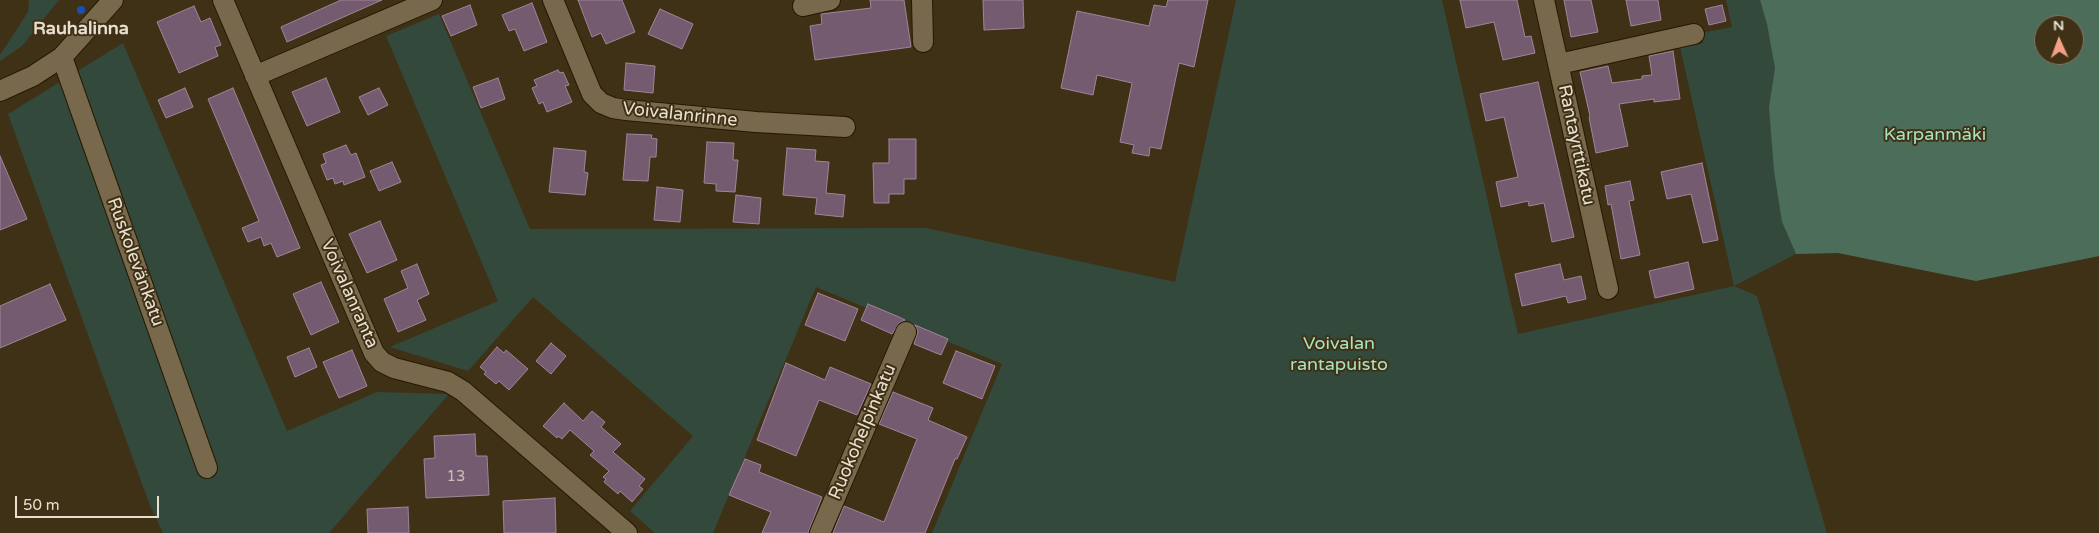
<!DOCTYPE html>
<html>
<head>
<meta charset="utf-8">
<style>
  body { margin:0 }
  #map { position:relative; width:2099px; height:533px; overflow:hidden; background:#3f3116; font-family:"Varela Round",sans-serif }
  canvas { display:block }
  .north { position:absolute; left:2034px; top:15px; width:50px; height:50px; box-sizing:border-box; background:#3f3116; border:1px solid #837760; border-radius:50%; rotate:358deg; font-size:14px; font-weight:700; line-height:20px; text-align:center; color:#e8dfd0 }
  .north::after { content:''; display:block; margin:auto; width:18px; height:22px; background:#f49f86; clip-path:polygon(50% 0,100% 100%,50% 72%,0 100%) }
  .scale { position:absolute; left:15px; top:496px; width:144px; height:22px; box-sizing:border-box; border:2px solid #e8dfd0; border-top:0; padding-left:6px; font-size:15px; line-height:18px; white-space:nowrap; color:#e8dfd0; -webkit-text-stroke:4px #3f3116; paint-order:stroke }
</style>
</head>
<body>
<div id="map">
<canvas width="2099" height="533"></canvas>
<div class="north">N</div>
<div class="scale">50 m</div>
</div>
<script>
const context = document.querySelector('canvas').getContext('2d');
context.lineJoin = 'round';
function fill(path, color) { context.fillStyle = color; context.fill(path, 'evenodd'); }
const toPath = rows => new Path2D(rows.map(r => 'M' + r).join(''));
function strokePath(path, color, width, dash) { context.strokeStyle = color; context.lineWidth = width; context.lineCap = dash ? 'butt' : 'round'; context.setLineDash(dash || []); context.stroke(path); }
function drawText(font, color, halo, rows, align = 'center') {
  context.font = font + ' "Varela Round",sans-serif'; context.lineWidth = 4; context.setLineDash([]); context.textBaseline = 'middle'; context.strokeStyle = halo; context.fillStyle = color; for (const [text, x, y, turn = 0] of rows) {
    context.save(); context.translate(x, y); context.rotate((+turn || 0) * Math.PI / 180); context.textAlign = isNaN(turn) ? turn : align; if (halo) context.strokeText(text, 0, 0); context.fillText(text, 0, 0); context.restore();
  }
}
const green = toPath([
  [29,0,59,0,22,46,0,61,0,55,28,12],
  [1236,0,1442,0,1518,334,1734,286,1680,47,1703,43,1701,33,1732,27,1726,0,1760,0,1767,22,2099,0,2099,256,1976,281,1782,222,1796,254,1734,286,1757,296,1827,533,932,533,1002,364,816,287,713,533,655,533,630,511,693,436,533,297,468,371,390,347,498,301,386,36,439,14,530,229,926,228,1175,282],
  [2044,25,2074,25,2074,55,2044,55],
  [123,43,287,431,377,392,449,394,329,533,163,533,149,503,8,114]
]);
const forest = toPath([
  [1760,0,2099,0,2099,256,1976,281,1838,253,1796,254,1782,222,1774,171,1769,107,1775,68,1767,24],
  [2044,25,2074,25,2074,55,2044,55]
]);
const building = toPath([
  [341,0,382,0,287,42,281,27,341,0],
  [578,0,622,0,635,32,606,44,601,33,592,37,578,0],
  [870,0,904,0,911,47,815,60,810,26,822,24,821,14,871,8,870,0],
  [983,0,1023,0,1024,28,984,30,983,0],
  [1168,0,1208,0,1194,67,1179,63,1161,149,1150,147,1149,156,1132,153,1134,145,1120,142,1132,83,1097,75,1093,95,1061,88,1077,11,1149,26,1154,5,1166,7,1168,0],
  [1460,0,1517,0,1525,37,1531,36,1535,53,1503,60,1494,22,1466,28,1460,0],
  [1564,0,1591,0,1598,32,1571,37,1564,0],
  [1626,0,1658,0,1661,20,1631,26,1626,0],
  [532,3,547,42,524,51,515,29,509,31,502,15,532,3],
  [470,5,477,25,451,36,442,16,470,5],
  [1722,5,1726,21,1709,25,1705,9,1722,5],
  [194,6,201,22,210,18,221,45,215,47,218,56,179,73,157,22,194,6],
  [660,9,693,24,682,49,648,34,660,9],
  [1673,51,1680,99,1654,102,1654,99,1619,104,1628,146,1596,153,1589,117,1590,116,1580,72,1608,66,1612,83,1642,79,1642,76,1652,75,1649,56,1673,51],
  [626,63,655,66,653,93,624,90,626,63],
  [558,70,560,73,563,72,569,85,565,86,572,102,547,112,543,102,539,104,532,88,537,86,534,80,558,70],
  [326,78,340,112,307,126,292,92,326,78],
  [498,78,505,99,481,108,473,87,498,78],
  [1538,82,1574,237,1552,242,1544,203,1529,206,1528,201,1501,207,1496,182,1518,177,1504,117,1486,121,1480,94,1538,82],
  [185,88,193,107,166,118,158,100,185,88],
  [233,88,300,248,277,257,271,243,264,246,261,237,248,242,242,228,259,221,208,99,233,88],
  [379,88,388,105,368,115,359,97,379,88],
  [627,134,652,135,651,138,657,139,656,157,650,157,648,181,623,180,627,134],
  [889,139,916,139,916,179,904,179,904,194,889,194,889,203,874,203,873,163,889,163,889,139],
  [707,142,734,143,733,160,738,160,735,192,716,191,716,184,704,183,707,142],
  [346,145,351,155,356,153,365,177,344,185,343,181,335,184,333,178,327,180,321,165,326,163,323,154,346,145],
  [554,148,586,151,584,172,588,173,585,195,549,192,554,148],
  [787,148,816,150,815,161,829,162,826,193,845,195,843,217,815,214,817,198,783,195,787,148],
  [0,156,27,219,0,230,0,156],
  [392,162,401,182,379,191,370,171,392,162],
  [1702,163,1718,240,1703,243,1691,194,1667,199,1661,172,1702,163],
  [1630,181,1634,200,1629,201,1640,255,1621,259,1611,204,1608,205,1605,186,1630,181],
  [657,187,683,190,680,222,654,220,657,187],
  [736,195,761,198,759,224,733,222,736,195],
  [380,221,397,260,367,273,349,234,380,221],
  [1688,262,1694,289,1655,298,1649,271,1688,262],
  [417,264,429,294,417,300,426,320,398,332,384,299,408,288,401,271,417,264],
  [1560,264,1564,280,1581,276,1586,299,1568,303,1566,296,1522,306,1515,274,1560,264],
  [321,282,339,322,311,335,293,294,321,282],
  [50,284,66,320,0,348,0,306,50,284],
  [818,293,858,309,845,341,805,325,818,293],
  [868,304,899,317,905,320,899,323,892,334,861,320,868,304],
  [915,325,948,339,941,355,914,344,918,331,915,325],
  [551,343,566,356,551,374,536,361,551,343],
  [497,347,504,353,506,350,528,369,509,390,499,381,496,384,484,374,486,372,480,367,497,347],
  [309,348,317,367,295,377,287,357,309,348],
  [352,350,367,386,339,398,323,362,352,350],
  [956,351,995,366,982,399,943,383,956,351],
  [786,363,825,380,830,367,871,384,857,415,819,400,796,456,757,440,786,363],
  [893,392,933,408,928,420,967,437,957,459,955,459,925,533,833,533,844,506,884,522,917,439,879,424,893,392],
  [564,403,583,421,592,411,605,422,601,427,621,444,613,452,645,479,639,486,643,489,632,502,620,491,618,494,604,482,606,479,603,477,609,471,590,455,594,451,570,430,562,439,558,436,557,438,543,426,564,403],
  [475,434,476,456,487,456,489,495,426,498,424,459,435,458,434,436,475,434],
  [745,459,761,465,759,472,822,497,808,533,762,533,771,512,729,495,745,459],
  [555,498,556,533,504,533,503,501,555,498],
  [408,507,409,533,368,533,367,509,408,507]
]);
const minor = toPath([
  [223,0,374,353,382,362,394,368,448,382,463,391,627,533],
  [553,0,587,82,592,94,601,103,613,108,626,110,756,122,845,127],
  [922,0,923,42],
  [1544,0,1608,289],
  [803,6,830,0],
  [62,57,207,468],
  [1559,64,1694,34],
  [255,76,432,0],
  [0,91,33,76,62,57,113,0],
  [820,533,906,332]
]);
const markers = [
  [81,10,5,"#1a4fb4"]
];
const numberNames = [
  ["13",456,477]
];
const poiNames = [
  ["Rauhalinna",81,29]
];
const streetNames = [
  ["Voivalanrinne",680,115,6],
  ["Rantayrttikatu",1576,145,78],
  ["Ruskolevänkatu",135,262,70],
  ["Voivalanranta",349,294,66],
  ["Ruokohelpinkatu",863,432,-67]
];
const parkNames = [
  ["Karpanmäki",1935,135],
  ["Voivalan",1339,344],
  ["rantapuisto",1339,365]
];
fill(green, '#33493c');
fill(forest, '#4b6d5a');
fill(building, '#755b70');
strokePath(building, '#a1849a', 1);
strokePath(minor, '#261900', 22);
strokePath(minor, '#78684c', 20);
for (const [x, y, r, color] of markers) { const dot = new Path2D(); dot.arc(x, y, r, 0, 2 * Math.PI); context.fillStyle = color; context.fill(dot); strokePath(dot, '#3f3116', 2); }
drawText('15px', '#cbbeb8', null, numberNames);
drawText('bold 18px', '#e8dfd0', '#3f3116', poiNames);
drawText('18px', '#e8dfd0', '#3f3116', streetNames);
drawText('18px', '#a6e3c0', '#3f3116', parkNames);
</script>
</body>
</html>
